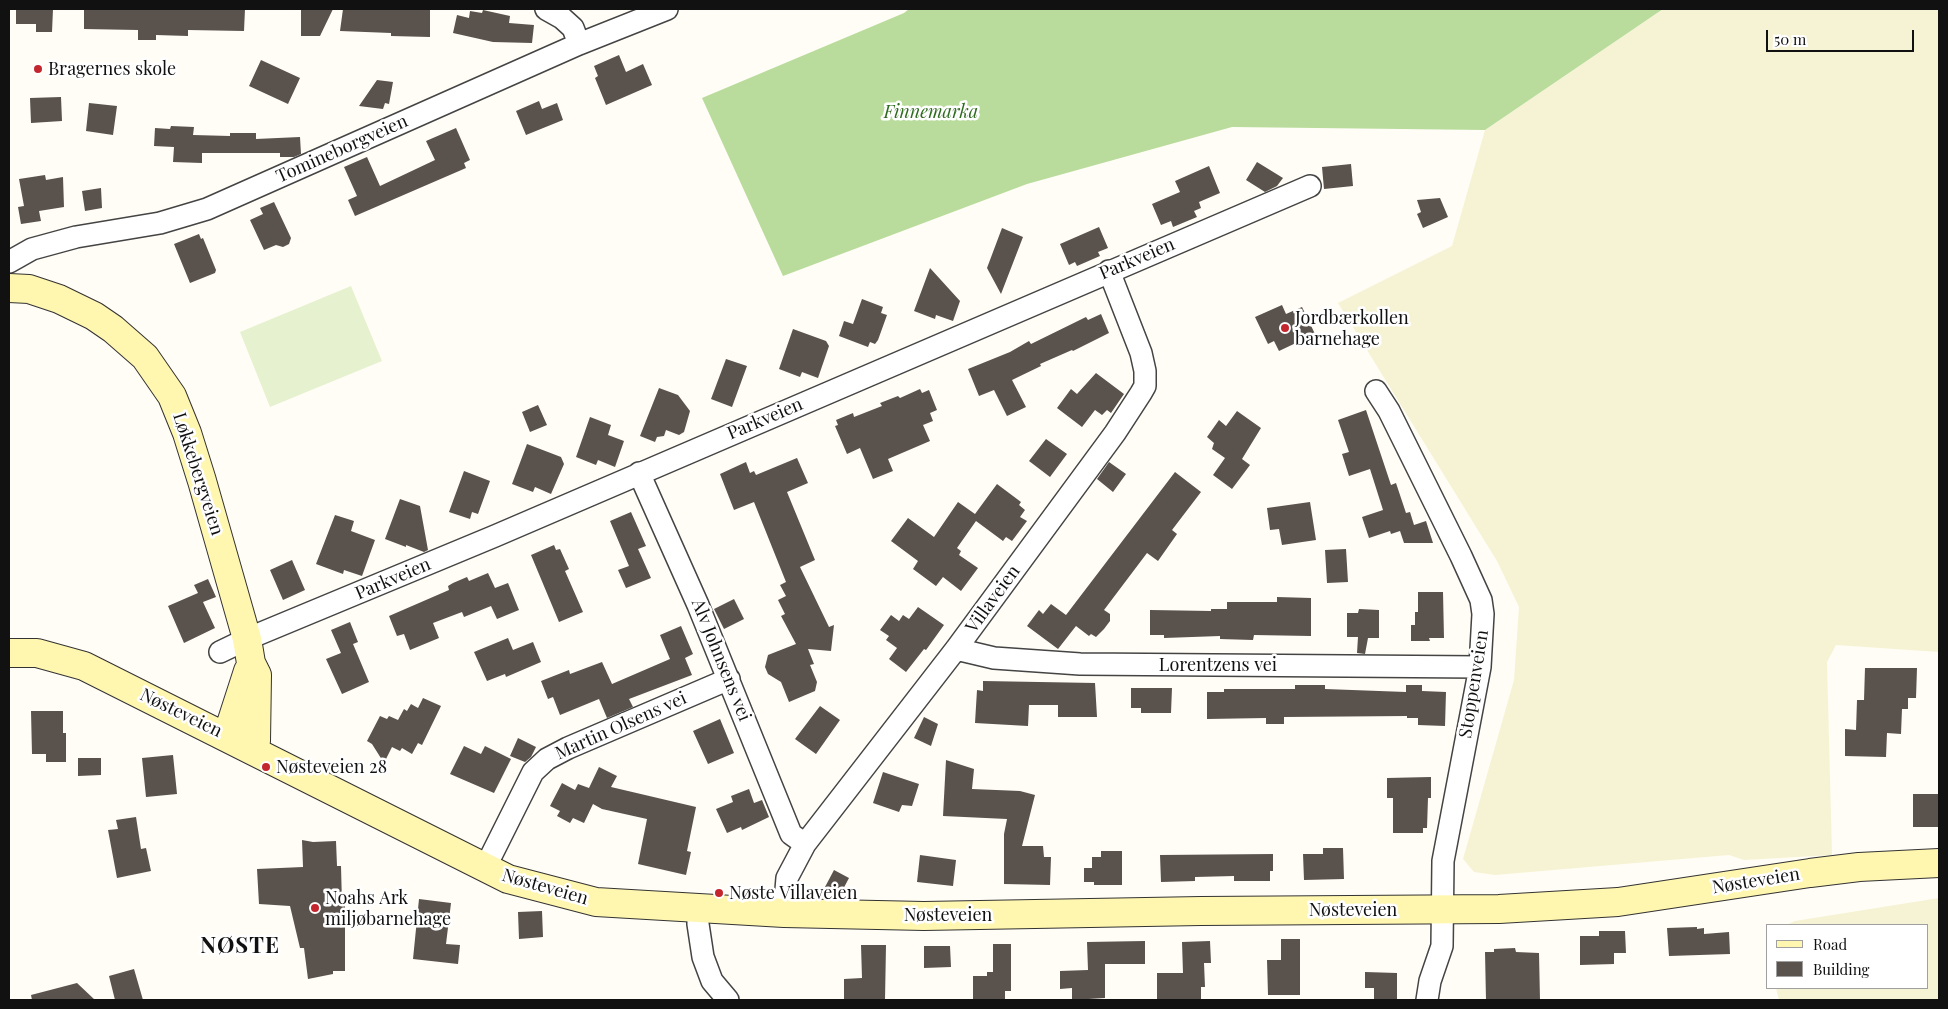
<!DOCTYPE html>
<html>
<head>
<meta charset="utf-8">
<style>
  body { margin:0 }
  #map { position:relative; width:1948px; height:1009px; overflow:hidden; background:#fffdf5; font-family:"Playfair Display",serif }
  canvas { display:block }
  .frame { position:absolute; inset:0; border:10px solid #111; pointer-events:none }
  .legend { position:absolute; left:1766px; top:924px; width:162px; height:65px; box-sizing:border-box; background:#fff; border:1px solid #a0a0a0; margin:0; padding:6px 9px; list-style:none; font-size:15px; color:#111 }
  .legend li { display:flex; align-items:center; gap:10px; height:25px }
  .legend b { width:25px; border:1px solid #a0a0a0 }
  .scale { position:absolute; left:1766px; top:30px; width:148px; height:22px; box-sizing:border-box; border:2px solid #111; border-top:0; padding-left:6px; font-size:15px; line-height:18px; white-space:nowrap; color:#111; -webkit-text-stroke:4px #fff; paint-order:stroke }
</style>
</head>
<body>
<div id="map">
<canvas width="1948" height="1009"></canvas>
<div class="frame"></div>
<ul class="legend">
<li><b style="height:6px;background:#fff6b0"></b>Road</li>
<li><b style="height:14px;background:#5a524d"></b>Building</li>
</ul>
<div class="scale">50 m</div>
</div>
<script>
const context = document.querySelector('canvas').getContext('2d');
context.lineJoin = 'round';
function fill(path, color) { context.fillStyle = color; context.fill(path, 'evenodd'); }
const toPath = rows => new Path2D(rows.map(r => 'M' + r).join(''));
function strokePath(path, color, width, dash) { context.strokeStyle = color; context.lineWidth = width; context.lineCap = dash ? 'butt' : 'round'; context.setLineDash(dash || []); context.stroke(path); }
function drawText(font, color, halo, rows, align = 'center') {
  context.font = font + ' "Playfair Display",serif'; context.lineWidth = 5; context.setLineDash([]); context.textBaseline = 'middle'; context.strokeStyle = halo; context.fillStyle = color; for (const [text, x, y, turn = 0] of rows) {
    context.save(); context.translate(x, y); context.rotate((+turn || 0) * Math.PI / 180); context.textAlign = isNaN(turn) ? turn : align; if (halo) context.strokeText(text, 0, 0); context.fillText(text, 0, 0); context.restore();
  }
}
const farmland = toPath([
  [1663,9,1939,9,1939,652,1836,645,1827,662,1832,855,1744,860,1729,855,1495,875,1474,872,1463,859,1514,680,1519,607,1497,561,1338,303,1452,246,1485,130],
  [1939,898,1939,1000,1779,1000,1776,988,1927,988,1927,925,1786,925,1795,921]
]);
const forest = toPath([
  [909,9,1663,9,1485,130,1232,127,1027,184,783,276,702,98,904,13]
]);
const pitch = toPath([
  [351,286,382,361,270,407,240,332]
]);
const building = toPath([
  [16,9,53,9,52,32,36,32,36,24,16,24],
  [84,9,245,9,244,31,188,30,188,36,156,35,156,40,138,40,138,30,84,29],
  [301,9,333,9,320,36,301,36],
  [343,9,430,9,430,37,391,36,391,33,340,31],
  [483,10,510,16,509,23,534,25,532,43,493,42,453,33,457,15,469,18,470,11,482,13],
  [619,55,626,72,643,64,652,85,606,105,595,78,598,76,594,66],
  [261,60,300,78,288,104,249,86],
  [377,80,393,82,389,104,385,103,383,109,359,106],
  [61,97,62,121,31,123,30,98],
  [539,101,542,109,557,103,563,120,526,135,516,111],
  [89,103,117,106,113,135,86,131],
  [171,126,194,127,193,135,230,136,230,133,256,133,256,139,300,137,301,154,294,157,280,157,280,153,202,153,202,163,173,162,174,147,154,146,155,128,170,129],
  [456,128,470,160,464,163,466,168,355,216,348,200,357,196,344,167,367,157,380,186,435,160,426,141],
  [1257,162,1283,178,1277,186,1265,192,1246,180],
  [1351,164,1353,186,1324,189,1322,167],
  [1209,166,1220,193,1199,202,1201,208,1194,211,1197,217,1173,227,1171,221,1161,225,1152,204,1180,192,1175,181],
  [45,175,46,180,63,177,64,207,39,211,41,221,21,224,18,207,24,206,19,179],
  [101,188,102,208,85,211,82,191],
  [1440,198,1448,217,1423,228,1417,214,1421,212,1417,200],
  [274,202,291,238,289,244,283,247,276,245,264,250,250,220,263,214,260,208],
  [1099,227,1108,248,1098,252,1100,256,1077,266,1075,262,1069,265,1060,244],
  [1002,228,1023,237,1001,294,987,268],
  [199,234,201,239,203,238,216,270,215,273,190,283,174,244],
  [930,268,960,301,953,321,936,315,935,319,914,311],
  [862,299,883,307,881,313,887,315,878,340,875,344,870,342,868,347,839,336,844,321,853,324],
  [1282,305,1286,314,1302,307,1315,334,1279,351,1274,341,1268,344,1255,317],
  [1101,314,1109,333,1073,351,1072,350,1040,364,1041,366,1012,380,1026,407,1007,416,994,390,979,396,968,369,1010,352,1029,341,1031,344,1086,317,1088,320],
  [793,329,826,341,829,346,818,378,802,372,800,377,779,369],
  [726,359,747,366,732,407,711,399],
  [1096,373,1124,394,1111,413,1107,410,1102,415,1095,410,1082,427,1057,408,1071,389,1077,394],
  [659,388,678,395,690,411,684,432,679,435,666,430,664,436,657,437,655,442,640,436],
  [920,389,922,393,929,390,937,410,930,413,933,421,923,425,930,441,888,459,893,471,873,479,860,448,847,454,835,426,838,425,836,420,853,413,854,417,882,406,880,403,898,396,900,398],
  [538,405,547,425,530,432,522,412],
  [1366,410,1391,485,1396,483,1406,513,1410,512,1414,525,1426,521,1433,543,1404,543,1400,531,1391,534,1390,531,1369,538,1362,517,1383,510,1370,469,1349,476,1342,454,1349,452,1338,420],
  [1237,411,1261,428,1242,459,1250,465,1232,489,1213,475,1225,458,1212,449,1214,443,1207,437,1219,420,1226,426],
  [590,417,611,425,608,435,624,441,615,467,598,460,596,465,576,457],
  [1046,439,1067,454,1050,477,1029,461],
  [527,444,561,457,564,464,551,494,535,487,533,492,512,484],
  [797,458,808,483,787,492,815,560,800,567,829,627,834,625,831,651,808,649,814,664,810,665,817,682,815,691,789,702,781,682,768,674,765,667,768,655,796,644,781,616,785,614,778,600,786,596,780,585,786,582,754,502,734,510,720,474,746,462,750,473,754,471,756,475],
  [1109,462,1126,474,1113,492,1097,479],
  [464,471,490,481,478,514,472,512,470,519,449,512],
  [1175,472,1201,492,1172,530,1177,534,1158,561,1147,553,1104,610,1110,614,1110,621,1104,629,1096,637,1091,634,1089,636,1076,626,1058,649,1027,626,1039,610,1043,614,1051,604,1066,615],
  [997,484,1021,502,1019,505,1025,510,1020,517,1027,521,1012,541,1006,537,1003,541,976,521,957,548,961,551,959,555,978,568,961,591,943,577,936,586,913,569,918,561,891,541,908,518,934,537,958,502,975,514],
  [400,499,420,506,428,550,424,552,406,545,406,547,385,539],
  [1310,502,1316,540,1282,545,1279,529,1270,530,1267,508],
  [631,512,646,546,638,549,651,578,626,588,618,570,629,566,610,521],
  [335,515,354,521,351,531,375,540,362,576,344,570,343,574,316,564],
  [554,545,556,550,560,549,569,569,565,571,583,612,559,622,531,555],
  [1346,549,1348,582,1327,583,1325,550],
  [292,560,305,590,283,600,270,570],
  [488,573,495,588,508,583,519,610,497,619,491,606,464,617,462,612,433,623,439,638,410,650,404,634,397,636,389,616,449,590,448,586,453,583,467,577,469,581],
  [208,579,216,597,203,602,215,628,184,643,168,606,198,593,194,585],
  [1418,592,1443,592,1444,638,1429,638,1430,641,1411,641,1411,625,1415,625,1415,612,1418,612],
  [1277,597,1311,598,1311,636,1254,635,1253,640,1220,639,1220,636,1164,638,1164,635,1150,635,1150,610,1211,611,1211,609,1227,609,1227,602,1277,602],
  [734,599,744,619,724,629,714,609],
  [918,607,944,625,926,650,924,649,906,672,889,659,897,648,886,640,889,636,880,630,891,615,899,621,903,615,909,619],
  [1359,609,1379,610,1379,638,1368,638,1365,654,1357,653,1358,637,1347,637,1347,613,1358,613],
  [350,622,358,642,353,644,369,682,342,694,326,659,341,653,331,630],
  [681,626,693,654,685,658,692,675,629,699,633,707,607,718,599,699,560,715,553,697,548,699,541,681,569,670,570,674,602,662,612,684,670,659,660,635],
  [508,638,513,650,533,642,541,662,506,677,505,674,487,681,474,652],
  [1865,668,1917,668,1916,698,1908,698,1908,709,1902,709,1901,734,1887,733,1886,757,1845,756,1845,729,1856,730,1857,700,1864,700],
  [983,681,1095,683,1097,717,1058,717,1058,705,1029,705,1028,726,975,723,977,690,983,691],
  [1295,685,1325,685,1325,689,1406,692,1406,685,1422,685,1422,691,1446,692,1445,726,1418,725,1418,718,1407,718,1407,716,1284,717,1284,724,1266,724,1266,718,1207,719,1207,692,1224,692,1224,689,1295,689],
  [1131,688,1172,688,1171,713,1141,713,1141,708,1131,708],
  [423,698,441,706,422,745,418,743,412,754,402,748,400,751,392,747,384,763,372,744,367,741,380,716,387,719,389,716,398,720,404,709,407,711,411,704,418,708],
  [820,706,840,720,816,754,795,739],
  [31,711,63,711,63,733,66,733,66,762,46,762,46,754,32,754],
  [924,717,938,724,931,746,914,738],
  [720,719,734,753,708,764,693,731],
  [518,738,536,747,531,757,525,762,510,756],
  [464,746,481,754,485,746,511,759,494,793,450,774],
  [173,755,177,794,146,797,142,758],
  [78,758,101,758,101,775,78,776],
  [946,760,974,769,972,789,1020,791,1035,795,1022,846,1043,846,1044,857,1051,857,1050,885,1004,884,1004,834,1007,819,943,816],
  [599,767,617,776,611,787,696,807,687,851,691,852,686,875,638,864,647,819,602,809,593,804,584,823,573,818,570,823,557,816,560,811,550,806,562,783,575,790,578,784,589,788],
  [883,772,919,784,912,806,902,805,899,812,873,803],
  [1431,777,1431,798,1428,798,1427,828,1423,828,1423,833,1393,833,1393,798,1387,798,1387,778],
  [749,789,754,803,762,800,769,817,742,830,741,827,727,833,716,809,733,802,731,796],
  [1913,794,1939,794,1939,827,1913,827],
  [136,817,141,849,146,848,151,871,117,878,108,830,118,829,116,820],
  [302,840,313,842,336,841,337,866,341,866,342,904,345,904,345,971,333,971,333,974,308,979,304,948,300,948,290,906,259,904,257,869,303,867],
  [1323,848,1343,848,1344,879,1304,880,1303,854,1323,854],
  [1101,851,1122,851,1122,885,1094,885,1094,882,1084,882,1084,868,1092,868,1092,857,1101,857],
  [1273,854,1273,871,1270,871,1270,881,1234,881,1234,876,1195,877,1195,881,1161,882,1160,855],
  [920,855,956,860,953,886,917,882],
  [834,870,849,878,840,895,825,887],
  [419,899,451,903,446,944,460,945,458,964,413,959],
  [542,911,543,937,519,939,518,912],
  [1697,927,1697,929,1704,928,1704,934,1729,932,1730,954,1669,956,1667,928],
  [1599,931,1625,931,1626,953,1614,953,1614,964,1580,965,1580,936,1599,936],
  [1281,939,1300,939,1300,995,1268,995,1267,960,1281,960],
  [1145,941,1145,964,1105,964,1105,998,1072,1000,1072,988,1060,989,1060,971,1088,970,1087,942],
  [1210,941,1211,963,1204,963,1205,987,1201,987,1201,1000,1157,1000,1157,973,1183,973,1182,942],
  [993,944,1011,944,1011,991,1005,991,1005,1000,973,1000,973,976,987,976,987,972,993,972],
  [861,945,886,945,885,1000,844,1000,844,979,862,978],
  [924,946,950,946,951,967,924,968],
  [1515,948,1516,952,1539,953,1540,1000,1486,1000,1485,952,1494,952,1494,949],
  [134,969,143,1000,115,1000,109,976],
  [1365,972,1397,973,1397,1000,1374,1000,1374,988,1365,988],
  [77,983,95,1000,32,1000,31,995]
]);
const street = toPath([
  [546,9,562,18,573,28,579,44],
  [9,262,32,249,76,237,160,223,207,209,579,44,667,9],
  [1376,391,1389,411,1461,556,1481,600,1483,614,1480,667,1443,861,1442,946,1430,981,1427,1000],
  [639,473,698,605,791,834,805,844],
  [956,649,994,658,1080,664,1480,667],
  [220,652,247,639,495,536,1310,186],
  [485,868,533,772,547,759,568,748,729,679],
  [698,909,698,924,703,957,712,981,728,1000],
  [784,913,787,878,805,844,956,649,1115,433,1141,393,1145,386,1145,371,1141,353,1109,271]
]);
const secondary = toPath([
  [9,288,29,289,59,299,94,316,113,329,145,357,172,396,187,433,202,481,247,639,251,663,257,675,256,741,252,750],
  [9,653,37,653,84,666,508,879,596,902,784,913,924,916,1201,911,1499,909,1618,902,1810,873,1859,867,1939,863],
  [227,736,248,671]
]);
const markers = [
  [38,69,5,"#c4262e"],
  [1285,328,5,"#c4262e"],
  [266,767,5,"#c4262e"],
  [719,893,5,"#c4262e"],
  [315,908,5,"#c4262e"]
];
const poiNames = [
  ["Bragernes skole",48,69],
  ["Jordbærkollen",1295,318],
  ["barnehage",1295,339],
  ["Nøsteveien 28",276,767],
  ["Nøste Villaveien",729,893],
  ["Noahs Ark",325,898],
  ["miljøbarnehage",325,919]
];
const parkNames = [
  ["Finnemarka",931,112]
];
const streetNames = [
  ["Tomineborgveien",342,149,-24],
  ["Parkveien",1137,259,-23],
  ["Parkveien",765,419,-23],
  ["Løkkebergveien",198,474,72],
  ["Parkveien",393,579,-23],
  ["Villaveien",993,599,-54],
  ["Alv Johnsens vei",721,660,68],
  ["Lorentzens vei",1218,665],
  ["Stoppenveien",1474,684,-81],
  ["Nøsteveien",181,713,26],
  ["Martin Olsens vei",621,726,-24],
  ["Nøsteveien",1756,881,-9],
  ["Nøsteveien",545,887,16],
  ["Nøsteveien",1353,910],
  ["Nøsteveien",948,915]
];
const districtNames = [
  ["NØSTE",240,946]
];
fill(farmland, '#f6f3d4');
fill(forest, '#b9dc9c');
fill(pitch, '#e6f2cf');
fill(building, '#5a524d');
strokePath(street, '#444', 24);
strokePath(secondary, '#333', 30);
strokePath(street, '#fff', 21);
strokePath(secondary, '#fff6b0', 28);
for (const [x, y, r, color] of markers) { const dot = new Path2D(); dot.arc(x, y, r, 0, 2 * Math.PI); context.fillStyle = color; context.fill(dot); strokePath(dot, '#fff', 2); }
drawText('18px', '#111', '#fff', poiNames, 'left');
drawText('italic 18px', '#2f6b1f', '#fff', parkNames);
drawText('18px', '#111', '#fff', streetNames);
context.letterSpacing = '1px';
drawText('bold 22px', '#111', '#fff', districtNames);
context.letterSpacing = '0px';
</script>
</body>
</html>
